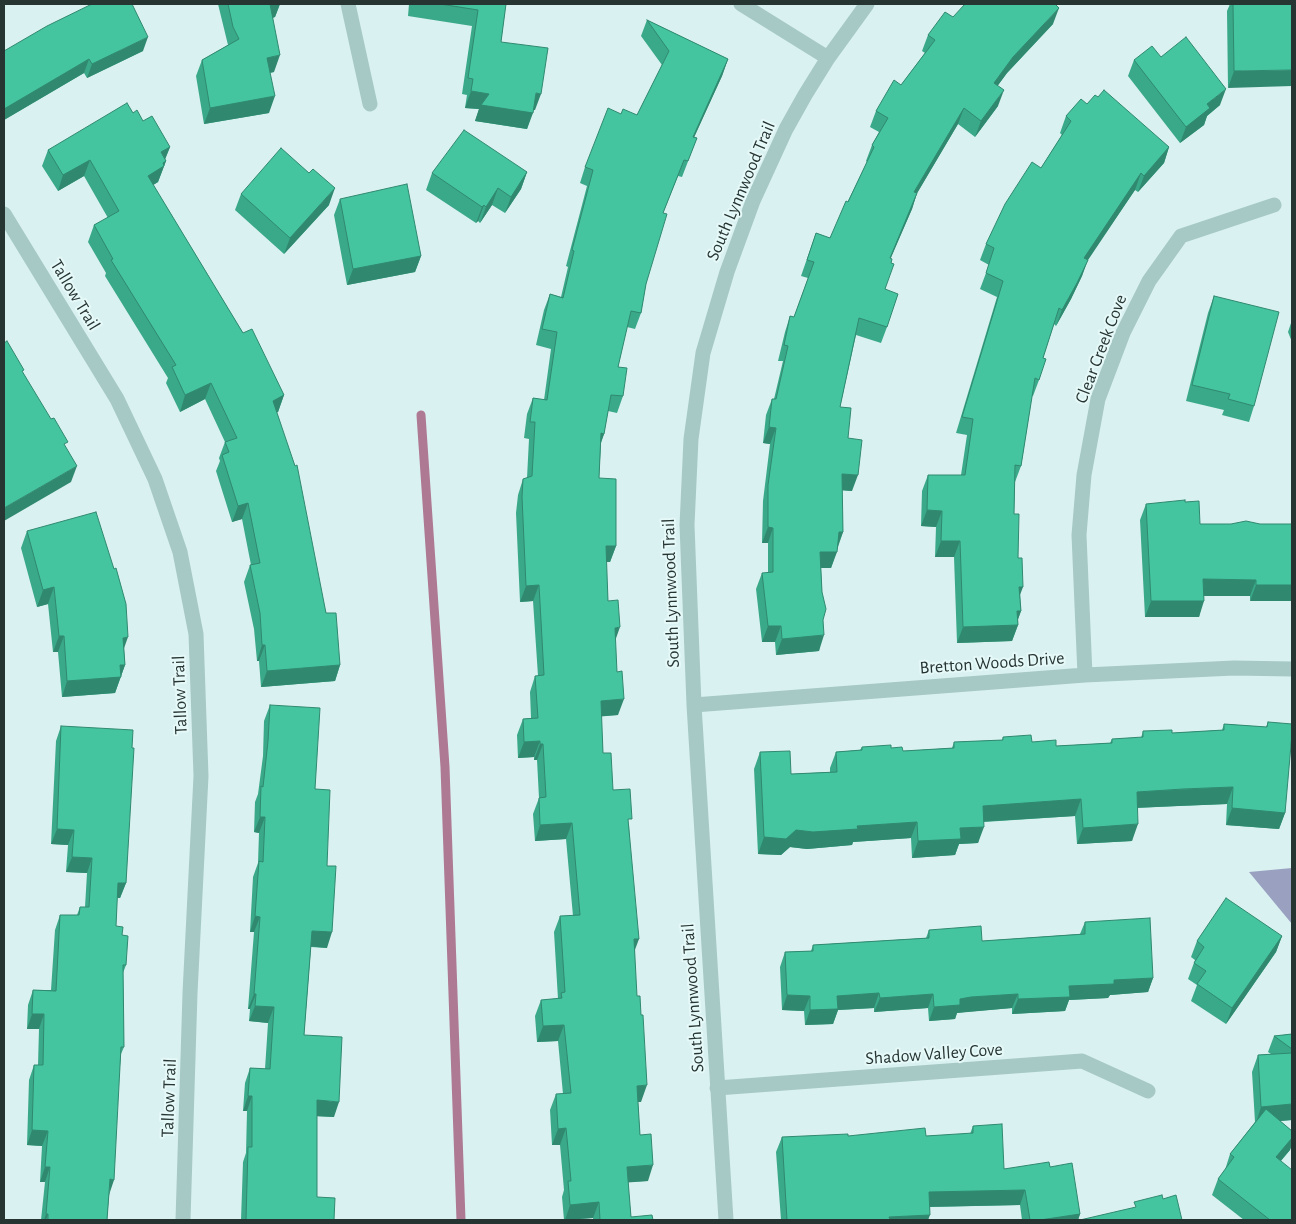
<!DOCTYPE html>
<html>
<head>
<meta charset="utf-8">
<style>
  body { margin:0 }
  #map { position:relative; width:1296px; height:1224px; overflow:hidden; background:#daf1f1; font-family:"Alegreya Sans",sans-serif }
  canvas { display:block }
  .frame { position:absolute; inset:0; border:5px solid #273532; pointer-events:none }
</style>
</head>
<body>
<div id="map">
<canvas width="1296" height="1224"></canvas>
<div class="frame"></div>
</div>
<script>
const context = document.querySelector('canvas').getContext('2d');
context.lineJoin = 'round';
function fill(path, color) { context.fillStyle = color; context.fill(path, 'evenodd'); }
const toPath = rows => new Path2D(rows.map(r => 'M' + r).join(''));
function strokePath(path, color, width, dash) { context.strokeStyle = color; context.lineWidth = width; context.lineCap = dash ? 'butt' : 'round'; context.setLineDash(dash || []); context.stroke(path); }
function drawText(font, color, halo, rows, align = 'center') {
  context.font = font + ' "Alegreya Sans",sans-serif'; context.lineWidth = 4; context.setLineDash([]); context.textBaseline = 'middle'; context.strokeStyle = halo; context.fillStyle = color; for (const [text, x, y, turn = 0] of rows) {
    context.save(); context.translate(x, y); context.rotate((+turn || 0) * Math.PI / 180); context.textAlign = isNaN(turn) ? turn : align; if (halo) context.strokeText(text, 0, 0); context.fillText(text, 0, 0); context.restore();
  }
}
const green = toPath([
  [1292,868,1292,924,1249,872]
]);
const stream = toPath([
  [421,415,445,767,461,1220]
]);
const minor = toPath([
  [348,4,370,104],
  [741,4,828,58],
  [4,214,117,399,155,479,180,552,196,634,201,776,190,993,183,1220],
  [1085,675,1079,535,1084,475,1098,399,1123,333,1149,281,1181,236,1274,205],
  [694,705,1085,675,1234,668,1292,669],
  [717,1088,1082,1061,1148,1091],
  [726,1220,694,705,687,525,691,439,703,353,727,272,753,201,786,129,805,95,828,58,867,4]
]);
const wall = toPath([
  [218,4,280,4,275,17,273,18,274,72,270,73,269,113,204,124,196,76,202,60,228,45],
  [409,4,506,4,501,42,535,110,533,110,527,129,475,121,479,109,465,108,467,95,462,94,472,26,408,16],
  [1230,4,1292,4,1228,88,1227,11],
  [953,17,1053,24,1007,73,998,85,998,106,975,137,958,124,917,193,912,209,890,259,891,263,885,289,887,327,881,343,856,335,840,407,848,438,852,491,842,490,843,532,831,568,821,568,823,620,819,651,776,655,775,642,762,642,756,589,762,573,768,573,768,543,762,543,763,501,770,444,763,443,766,415,772,399,774,399,783,361,778,361,785,332,790,316,794,317,808,278,801,276,816,233,830,238,867,162,866,161,872,145,879,132,870,127,876,111,901,85,925,53,922,51,928,35],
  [647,20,728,59,722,76,694,137,697,138,682,177,678,176,663,213,646,284,641,313,635,329,627,327,618,367,623,396,617,413,608,411,604,434,601,443,599,478,616,546,610,562,606,562,608,601,615,639,618,715,601,716,603,753,613,790,629,826,641,1102,638,1102,640,1135,648,1181,628,1182,631,1217,653,1220,593,1220,593,1218,564,1220,562,1197,564,1190,560,1145,552,1145,550,1110,556,1094,563,1094,558,1041,537,1042,535,1016,541,1000,558,999,554,932,560,916,573,916,566,839,535,841,533,814,539,798,537,760,534,760,534,757,518,758,517,735,523,719,531,718,530,692,535,676,538,676,533,601,520,602,516,513,518,495,523,479,527,478,529,439,524,438,527,414,533,398,544,400,551,349,536,345,544,310,550,294,561,297,568,267,566,266,587,186,580,183,585,167,621,114,637,115,662,65,641,36],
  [4,51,143,51,87,78,84,73,4,120],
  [1161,57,1220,105,1207,116,1204,125,1180,143,1128,76,1134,60],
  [1087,104,1169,147,1164,163,1138,192,1135,190,1087,260,1082,276,1071,299,1056,326,1054,324,1043,358,1039,380,1033,396,1032,396,1021,466,1015,482,1014,514,1018,558,1021,611,1018,619,1018,625,1012,641,957,643,954,557,935,557,936,527,921,526,922,491,928,475,961,475,967,435,956,433,997,297,980,289,989,265,980,260,986,244,1041,168,1062,135,1060,133,1066,116],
  [133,113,143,121,170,147,165,159,166,161,158,182,153,185,243,333,284,395,278,412,276,412,326,613,340,665,335,681,261,687,259,661,257,661,254,629,244,582,250,565,251,565,242,519,232,522,216,471,220,461,219,458,225,442,205,399,180,412,166,383,168,378,105,276,106,273,88,242,94,225,108,218,84,176,58,191,42,166,48,150],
  [527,172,521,189,505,213,492,205,480,223,478,221,476,223,426,190,432,173],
  [241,194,329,205,284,254,235,210],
  [340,199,421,256,415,272,347,285,334,215],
  [1214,296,1254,406,1249,422,1222,415,1224,410,1186,401,1208,313],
  [1292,320,1292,342,1288,332],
  [1185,502,1200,524,1292,524,1250,601,1250,596,1204,596,1199,617,1145,617,1140,520,1146,504],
  [27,531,124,648,125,665,115,693,62,697,58,652,53,652,48,604,37,607,21,548],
  [270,705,315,789,327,866,327,948,311,947,304,1035,334,1117,317,1116,317,1197,334,1220,241,1220,243,1162,246,1153,247,1111,243,1111,245,1083,250,1068,265,1069,268,1023,249,1021,250,1009,248,1009,254,932,250,932,253,877,258,863,259,833,254,832,255,802,258,794,263,756,264,721],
  [1268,722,1285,813,1279,829,1226,825,1227,804,1177,806,1137,808,1132,841,1077,844,1075,816,984,822,978,843,959,844,955,855,912,858,911,838,853,842,852,845,807,849,790,847,781,855,758,854,754,769,760,752,791,774,830,772,830,768,836,752,860,750,862,747,891,748,903,751,952,748,954,742,1002,740,1003,737,1056,746,1110,743,1112,739,1141,738,1143,731,1172,733,1222,730,1224,724,1266,727],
  [61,726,132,748,126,883,120,898,117,898,116,926,122,935,126,965,123,973,124,1047,121,1054,107,1220,41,1220,45,1182,40,1182,42,1146,27,1145,29,1080,34,1065,38,1065,39,1029,27,1029,28,1005,33,990,51,990,55,930,60,915,77,915,80,907,85,907,87,873,66,872,68,845,51,844,56,741],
  [1085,922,1153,978,1148,992,1110,995,1108,998,1069,1000,1065,1011,1012,1014,1012,1008,965,1012,957,1013,955,1019,929,1021,928,1008,874,1012,874,1008,838,1010,833,1024,805,1025,804,1011,782,1010,780,967,785,952,811,951,813,945,926,938,929,930,982,941,1080,934],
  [1282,936,1276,952,1226,1024,1191,1001,1197,985,1188,979,1195,960,1191,957,1197,941],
  [1292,1034,1292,1120,1280,1121,1292,1131,1292,1144,1290,1150,1281,1161,1292,1220,1244,1220,1212,1195,1218,1179,1225,1170,1230,1154,1255,1122,1252,1072,1258,1055,1271,1054,1268,1052,1274,1036],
  [973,1126,1004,1169,1050,1167,1080,1214,1078,1220,1022,1220,1020,1205,930,1207,928,1220,781,1220,776,1152,782,1137,926,1136,970,1134]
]);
const shadedWall = toPath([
  [270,4,280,4,275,17,264,19],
  [1059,8,1053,24,1007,73,988,99,994,83,1013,57],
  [148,37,143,51,87,78,92,64],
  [280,55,274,72,261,74,267,58],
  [89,59,84,73,4,120,4,109],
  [728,59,722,76,687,153,693,137],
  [1292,70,1292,86,1228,88,1234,71],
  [1226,89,1220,105,1207,116,1204,125,1180,143,1186,127,1207,104],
  [1004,90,998,106,975,137,981,121],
  [471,91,489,94,533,113,527,129,475,121,479,109,465,108],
  [536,93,541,94,535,110,530,110],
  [275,96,269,113,204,124,210,108],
  [964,108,958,124,909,207,914,192],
  [170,147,164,162,166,161,158,182,142,192,148,176,161,152],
  [1169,147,1164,163,1138,192,1144,176],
  [90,160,84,176,58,191,63,175],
  [527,172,521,189,505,213,511,197],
  [1141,173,1135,190,1078,275,1084,258],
  [335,188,329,205,284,254,290,238],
  [498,188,492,205,480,223,486,207],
  [917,193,912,209,884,274,890,258],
  [484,205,478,221,476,223,482,207],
  [421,256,415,272,347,285,353,269],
  [1088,260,1082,276,1071,299,1056,326,1062,310],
  [211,383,205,399,180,412,185,395],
  [284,395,278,412,267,417,273,401],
  [769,427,776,428,770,444,763,443],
  [601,433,604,434,598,450],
  [77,466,71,482,4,521,4,508],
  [842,474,858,475,852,491,837,490],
  [248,503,242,519,232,522,238,506],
  [927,510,942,511,936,527,921,526],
  [768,527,773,528,768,543,762,543],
  [839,532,843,532,837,548],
  [941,541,960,541,954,557,935,557],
  [606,546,616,546,610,562,600,562],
  [820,552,837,552,831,568,814,568],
  [1203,579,1256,580,1250,596,1197,596],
  [539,585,533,601,520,602,526,586],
  [1256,585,1292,585,1292,601,1250,601],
  [54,587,48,604,37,607,43,590],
  [1019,587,1023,587,1017,603],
  [1151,601,1204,601,1199,617,1145,617],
  [1017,611,1021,611,1016,625,1018,625,1012,641,957,643,963,627],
  [768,626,781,626,775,642,762,642],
  [620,627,614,644,615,628],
  [824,635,819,651,776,655,782,639],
  [59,636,64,636,58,652,53,652],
  [128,637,122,654,123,638],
  [262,645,265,645,259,661,257,661],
  [120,665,125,665,115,693,62,697,67,681],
  [340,665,335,681,261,687,267,671],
  [624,699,618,715,595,717,601,701],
  [540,741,534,757,518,758,524,742],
  [540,744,543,744,537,760,534,760],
  [1233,787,1227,804,1131,808,1137,792],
  [1081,799,1075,816,977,822,983,806],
  [1232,808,1285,813,1279,829,1226,825],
  [260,817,265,817,259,833,254,832],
  [917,822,911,838,853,842,852,845,807,849,790,847,781,855,758,854,764,837,796,830],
  [572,823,566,839,535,841,540,825],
  [1138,824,1132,841,1077,844,1083,828],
  [984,827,978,843,959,844,955,855,912,858,918,841,960,828],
  [57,829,74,830,68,845,51,844],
  [72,857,92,858,87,873,66,872],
  [118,883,126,883,120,898,112,898],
  [255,916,260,917,254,932,250,932],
  [312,931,332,932,327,948,306,946],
  [1282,936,1276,952,1226,1024,1232,1008],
  [634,939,639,939,633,955],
  [1153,978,1148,992,1110,995,1108,998,1069,1000,1065,1011,1012,1014,1018,999,1069,986,1114,980],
  [879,993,874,1008,838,1010,833,1024,805,1025,810,1010,837,996],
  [254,994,256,994,250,1009,248,1009],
  [933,994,928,1008,874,1012,880,998],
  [1018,994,1012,1008,957,1013,955,1019,929,1021,934,1007,960,999,971,997],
  [787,995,810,996,804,1011,782,1010],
  [255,1006,274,1007,268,1023,249,1021],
  [32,1014,44,1014,39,1029,27,1029],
  [564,1025,558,1041,537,1042,543,1026],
  [647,1085,641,1102,631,1102,637,1086],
  [248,1096,252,1096,247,1111,243,1111],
  [317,1100,339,1102,334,1117,312,1116],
  [1292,1104,1292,1120,1256,1123,1261,1107],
  [566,1128,560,1145,552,1145,558,1129],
  [32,1130,48,1131,42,1146,27,1145],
  [1292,1138,1292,1144,1290,1150,1270,1173,1276,1157],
  [653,1165,648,1181,621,1183,627,1167],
  [45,1167,50,1167,45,1182,40,1182],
  [110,1179,114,1180,109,1195],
  [1025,1190,1020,1205,923,1207,929,1192],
  [599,1202,593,1218,565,1220,570,1205],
  [46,1214,48,1214,46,1220,44,1220],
  [1080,1214,1078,1220,1040,1220],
  [930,1215,928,1220,888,1220,889,1217]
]);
const building = toPath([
  [92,4,132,4,148,37,92,64,89,59,4,109,4,51,47,26,92,4],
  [228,4,270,4,280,55,267,58,275,96,210,108,202,60,239,39,233,27,228,4],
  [440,4,506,4,501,42,548,48,541,94,536,93,533,113,481,105,489,94,471,91,473,79,468,78,478,10,440,4],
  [965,4,1055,4,1059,8,1013,57,994,83,1004,90,981,121,964,108,914,192,917,193,890,258,892,259,891,263,894,264,885,289,898,294,887,327,859,318,840,407,851,408,848,438,862,440,858,475,842,474,843,532,839,532,837,552,820,552,822,592,826,609,823,620,824,635,782,639,781,626,768,626,762,573,773,572,773,528,768,527,768,485,776,428,769,427,772,399,776,399,788,346,784,345,790,316,794,317,814,262,807,260,816,233,830,238,846,201,848,202,874,147,872,145,888,118,876,111,894,80,901,85,935,40,928,35,945,12,953,17,965,4],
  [1233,4,1292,4,1292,70,1234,71,1233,4],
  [647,20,728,59,693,137,697,138,688,161,684,160,663,213,667,214,646,284,641,313,631,311,618,367,627,368,623,396,611,395,604,434,601,433,599,478,616,479,616,546,606,546,608,601,618,600,620,627,615,628,617,672,622,671,624,699,601,701,603,753,611,753,613,790,630,789,632,819,628,819,639,939,634,939,637,996,640,996,641,1015,643,1015,647,1085,637,1086,640,1135,651,1134,653,1165,627,1167,631,1217,652,1215,653,1220,600,1220,599,1202,570,1205,568,1181,571,1181,566,1128,558,1129,556,1094,571,1093,564,1025,543,1026,541,1000,562,998,561,993,565,992,560,916,580,915,572,823,540,825,539,798,546,797,543,744,540,744,540,741,524,742,523,719,538,718,535,676,544,675,539,585,526,586,522,497,523,479,532,476,535,422,530,422,533,398,547,400,557,332,542,329,550,294,563,298,574,251,572,250,593,170,585,167,608,108,621,114,623,109,637,115,669,51,647,20],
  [1186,37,1226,89,1207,104,1210,108,1186,127,1134,60,1152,46,1161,57,1186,37],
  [1104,90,1169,147,1144,176,1141,173,1084,258,1088,260,1077,283,1062,310,1059,308,1043,358,1046,359,1039,380,1035,378,1021,466,1015,465,1014,514,1019,514,1018,558,1022,558,1023,587,1019,587,1021,611,1017,611,1018,625,963,627,960,541,941,541,942,511,927,510,928,475,965,475,973,419,962,417,1003,281,986,273,994,248,986,244,1005,204,1032,162,1041,168,1071,121,1066,116,1081,99,1087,104,1095,95,1098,97,1104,90],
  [127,103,133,113,137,110,143,121,152,116,170,147,161,152,166,161,163,163,164,166,148,176,243,333,252,329,284,395,273,401,295,466,297,465,326,613,336,613,340,665,267,671,265,645,262,645,260,613,250,565,260,563,248,503,238,506,222,455,229,452,225,442,237,438,211,383,185,395,172,367,176,365,111,260,113,259,94,225,119,211,90,160,63,175,48,150,127,103],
  [464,130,527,172,511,197,498,188,486,207,484,205,482,207,432,173,464,130],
  [281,148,309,173,313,169,335,188,290,238,241,194,281,148],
  [407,184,421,256,353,269,340,199,407,184],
  [1214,296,1279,312,1254,406,1228,399,1230,394,1192,385,1214,296],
  [7,341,24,370,22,371,51,419,54,418,68,442,64,444,77,466,4,508,4,342,4,343,7,341],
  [1185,500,1185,502,1199,501,1200,524,1231,524,1246,521,1260,524,1292,524,1292,585,1256,585,1256,580,1203,579,1204,601,1151,601,1146,504,1185,500],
  [96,512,114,569,116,568,126,604,128,637,123,638,125,665,120,665,121,677,67,681,64,636,59,636,54,587,43,590,27,531,96,512],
  [270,705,320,708,315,789,330,790,327,866,336,866,332,932,312,931,304,1035,342,1037,339,1102,317,1100,317,1197,335,1198,334,1220,246,1220,248,1147,252,1147,252,1096,248,1096,250,1068,270,1069,274,1007,255,1006,256,994,254,994,260,917,255,916,259,861,263,862,265,817,260,817,261,786,263,787,268,741,270,705],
  [1268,722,1292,724,1292,734,1285,813,1232,808,1233,787,1183,789,1137,792,1138,824,1083,828,1081,799,983,806,984,827,960,828,961,839,918,841,917,822,857,826,858,829,813,832,796,830,786,839,764,837,760,752,790,751,791,774,837,772,836,752,862,750,862,747,891,745,891,748,902,747,903,751,954,748,954,742,1003,740,1003,737,1031,735,1032,742,1056,740,1056,746,1112,743,1112,739,1143,737,1143,731,1172,730,1172,733,1224,730,1224,724,1267,727,1268,722],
  [61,726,133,730,132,748,134,748,126,883,118,883,116,926,123,927,122,935,128,936,126,965,123,965,124,1047,121,1047,114,1180,110,1179,107,1220,48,1220,48,1214,46,1214,50,1167,45,1167,48,1131,32,1130,34,1065,43,1065,44,1014,32,1014,33,990,56,991,60,915,79,915,80,907,89,907,92,858,72,857,74,830,57,829,61,726],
  [1226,898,1282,936,1232,1008,1197,984,1206,971,1194,963,1204,947,1197,941,1226,898],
  [1150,918,1153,978,1114,980,1114,984,1069,986,1070,997,1018,999,1018,994,971,997,960,999,960,1005,934,1007,933,994,880,998,879,993,837,996,838,1009,810,1010,810,996,787,995,785,952,813,951,813,945,929,938,929,930,981,926,982,941,1085,934,1085,922,1150,918],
  [1292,1034,1292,1049,1274,1036,1292,1034],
  [1292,1053,1292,1104,1261,1107,1258,1055,1292,1053],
  [1266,1109,1292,1131,1292,1138,1276,1157,1292,1170,1292,1220,1270,1220,1218,1179,1234,1157,1230,1154,1266,1109],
  [1002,1124,1004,1169,1049,1162,1050,1167,1072,1163,1080,1214,1040,1220,1030,1220,1025,1190,929,1192,930,1215,889,1217,890,1220,787,1220,782,1137,848,1134,848,1136,925,1128,926,1136,973,1133,973,1126,1002,1124],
  [1162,1195,1163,1199,1176,1195,1182,1220,1080,1220,1136,1207,1134,1202,1162,1195]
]);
const streetNames = [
  ["South Lynnwood Trail",741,191,-67],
  ["Tallow Trail",75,295,59],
  ["Clear Creek Cove",1101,349,-69],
  ["South Lynnwood Trail",671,593,-92],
  ["Bretton Woods Drive",992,663,-4],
  ["Tallow Trail",180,695,-92],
  ["South Lynnwood Trail",693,998,-94],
  ["Shadow Valley Cove",934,1054,-4],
  ["Tallow Trail",169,1098,-88]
];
fill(green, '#9aa1c0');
strokePath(stream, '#ae7993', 9);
strokePath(minor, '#a6c9c6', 15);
fill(wall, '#3aa989');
fill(shadedWall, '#30896f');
fill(building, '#44c49f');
strokePath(building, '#30896f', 1);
drawText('18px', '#273532', '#e6f9f9', streetNames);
</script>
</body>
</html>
